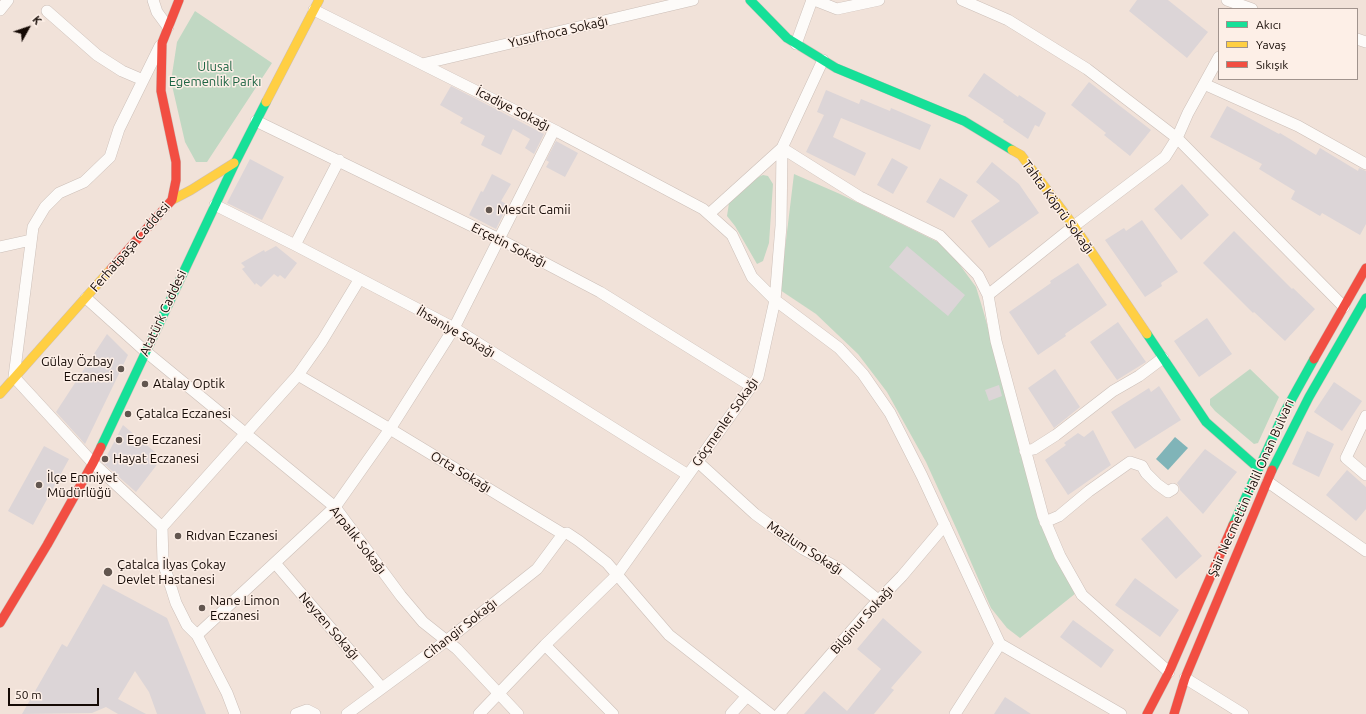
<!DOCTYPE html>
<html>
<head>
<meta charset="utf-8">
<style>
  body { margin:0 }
  #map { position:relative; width:1366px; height:714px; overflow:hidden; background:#f1e2d9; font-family:Ubuntu,sans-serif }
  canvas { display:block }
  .legend { position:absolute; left:1218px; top:8px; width:140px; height:72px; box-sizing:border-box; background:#fdefe7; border:1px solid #a0938d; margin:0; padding:5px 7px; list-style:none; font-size:12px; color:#150a05 }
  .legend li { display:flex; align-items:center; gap:8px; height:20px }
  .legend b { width:20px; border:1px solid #a0938d }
  .north { position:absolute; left:8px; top:8px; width:40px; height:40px; -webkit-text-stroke:3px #fdefe7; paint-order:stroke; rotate:50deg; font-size:11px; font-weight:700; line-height:16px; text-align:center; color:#150a05 }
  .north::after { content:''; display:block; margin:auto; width:14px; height:18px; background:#150a05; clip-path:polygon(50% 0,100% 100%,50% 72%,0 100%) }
  .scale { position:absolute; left:8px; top:688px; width:91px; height:18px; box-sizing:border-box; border:2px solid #150a05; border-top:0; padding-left:5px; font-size:12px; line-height:14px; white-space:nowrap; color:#150a05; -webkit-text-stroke:3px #fdefe7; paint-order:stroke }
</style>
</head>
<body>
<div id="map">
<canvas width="1366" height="714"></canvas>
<ul class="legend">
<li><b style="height:5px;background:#16e098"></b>Akıcı</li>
<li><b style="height:5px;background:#ffcf43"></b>Yavaş</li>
<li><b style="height:5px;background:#f24e42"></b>Sıkışık</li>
</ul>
<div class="north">K</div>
<div class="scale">50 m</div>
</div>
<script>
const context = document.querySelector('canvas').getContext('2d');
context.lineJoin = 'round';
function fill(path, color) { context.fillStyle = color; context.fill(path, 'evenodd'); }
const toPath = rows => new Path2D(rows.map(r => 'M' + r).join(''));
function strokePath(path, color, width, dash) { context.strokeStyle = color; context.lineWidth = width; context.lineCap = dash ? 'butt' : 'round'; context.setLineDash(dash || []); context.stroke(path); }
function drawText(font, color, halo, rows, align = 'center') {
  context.font = font + ' Ubuntu,sans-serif'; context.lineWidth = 3; context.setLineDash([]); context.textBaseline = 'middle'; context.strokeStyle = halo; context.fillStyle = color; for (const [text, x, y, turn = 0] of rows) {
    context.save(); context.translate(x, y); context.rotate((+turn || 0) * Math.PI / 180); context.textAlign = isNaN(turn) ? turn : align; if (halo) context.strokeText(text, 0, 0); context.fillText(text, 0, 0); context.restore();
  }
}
const green = toPath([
  [195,11,272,63,207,162,196,162,185,142,171,81,177,42],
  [794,174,840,194,946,246,976,287,983,310,1015,425,1076,593,1020,638,1007,628,991,608,957,530,926,462,887,392,858,354,816,314,780,290],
  [763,175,768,176,773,184,769,243,763,261,757,264,735,226,727,216,729,203,754,179],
  [1250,369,1279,397,1258,443,1254,444,1215,411,1210,405,1210,399]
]);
const water = toPath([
  [1175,437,1188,448,1168,470,1156,459]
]);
const building = toPath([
  [1137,0,1168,0,1208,32,1187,58,1129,11],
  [984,73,1018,97,1019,95,1046,113,1039,127,1035,125,1028,139,1003,122,1004,120,968,96],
  [1089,82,1151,130,1130,156,1104,135,1106,133,1071,105],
  [451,86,544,134,534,154,525,148,530,139,513,129,501,155,481,145,485,136,460,123,463,118,440,105],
  [826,90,859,104,861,99,890,111,891,108,931,125,920,150,841,118,833,137,866,153,855,176,806,152,824,115,817,112],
  [1227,106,1279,134,1280,133,1316,155,1320,148,1358,171,1359,168,1366,171,1366,224,1360,235,1322,213,1320,216,1291,199,1295,191,1259,169,1262,164,1210,137],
  [556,141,578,153,565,177,546,167,549,162,546,160],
  [892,158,908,167,893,194,877,185],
  [250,159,284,177,262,220,227,203],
  [992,162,1019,184,1039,213,989,248,971,221,1000,201,976,182],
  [492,174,511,184,501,201,508,205,496,229,469,215,481,191,483,192],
  [940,178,968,195,954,218,926,202],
  [1182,184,1209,215,1181,240,1154,209],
  [1142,220,1178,272,1161,283,1162,286,1145,297,1105,240,1124,228,1126,231],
  [1234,231,1292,289,1293,288,1315,309,1285,341,1254,312,1253,313,1203,263],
  [276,246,297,263,285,279,280,275,278,277,274,274,261,287,256,283,255,285,242,269,245,267,241,263,264,250,265,252],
  [907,246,965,295,948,316,889,267],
  [1078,263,1107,305,1065,334,1066,336,1038,355,1009,312,1051,283,1050,281],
  [1207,318,1232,354,1199,377,1174,341],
  [1118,322,1146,362,1117,380,1090,342],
  [107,334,128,355,85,444,56,412],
  [1055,369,1080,407,1054,428,1028,388],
  [1334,382,1362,401,1342,431,1314,412],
  [999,385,1002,396,989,401,985,390],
  [1159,386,1181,420,1135,449,1111,412,1149,388,1151,392],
  [123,425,162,458,136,492,103,463],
  [1093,430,1111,465,1068,495,1045,460,1066,445,1064,443,1078,433,1084,437],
  [1307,431,1334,444,1319,477,1292,464],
  [44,446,69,459,33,525,8,511],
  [1205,449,1237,472,1203,514,1180,490,1179,486,1177,483],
  [1347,470,1366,487,1366,509,1356,521,1326,495],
  [1167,516,1202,556,1176,579,1141,539],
  [1135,578,1179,610,1160,637,1115,605],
  [103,584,167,618,206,714,157,714,149,692,135,671,118,699,146,714,118,714,106,707,92,713,22,714,62,644,67,647],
  [883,618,922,652,891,688,894,690,874,714,804,714,824,691,847,711,881,669,857,649],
  [1073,620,1114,650,1101,668,1060,637],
  [1005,697,1031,714,994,714]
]);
const street = toPath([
  [153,0,157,12,168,27],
  [814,0,837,9,879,0],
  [962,0,1008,20,1087,69,1177,138,1344,307],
  [1227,0,1252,9],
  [0,10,8,0],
  [314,10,558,132,703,209,732,235,752,277,775,300,839,348,863,374,890,413,922,476,1000,644,1121,714],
  [47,11,97,55,122,71,143,80],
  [1357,39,1366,42],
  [796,44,812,0],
  [160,46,119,129,110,157,84,182,59,193,45,207,33,227,14,377,93,463,162,527,163,562,176,603,187,625,197,635,227,693,235,714],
  [422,64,693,0],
  [1204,84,1298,126,1366,164],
  [256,121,499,239,600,292,751,386],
  [782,148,860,197,940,236,978,275,988,295,996,341,1043,516,1060,556,1082,595,1169,672],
  [215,205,295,245,454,328,688,475],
  [709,214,782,148],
  [295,245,339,160],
  [0,247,31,240],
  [988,295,1074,226,1165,157,1177,138,1188,113,1219,57],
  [86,298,145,351,335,507,401,596,423,622,457,649,518,714],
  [298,375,390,429,563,534,567,533,579,541,607,563,669,635,770,714],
  [1366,416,1346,458,1366,475],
  [1025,451,1034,449,1056,435,1113,391,1139,376,1163,358],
  [698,462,755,514,803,549,840,569,878,600],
  [1268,482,1366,551],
  [1045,522,1059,516,1089,491,1130,462,1142,466,1146,473,1157,484,1168,492,1173,489],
  [162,527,298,375,322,341,359,280],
  [275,563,382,688],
  [197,635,335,507,390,429,454,328,554,130],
  [545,645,613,714],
  [1185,678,1243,714],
  [296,714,307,710,315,714],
  [347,714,446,641,537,569,563,534],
  [479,714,545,645,616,576,758,377,775,300,781,226,782,148,823,60],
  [731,714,747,696],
  [779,714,872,607,902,576,945,525],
  [955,714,1000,644]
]);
const fast = toPath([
  [750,0,787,38,836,68,964,121,1012,150],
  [1147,334,1206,422,1258,468],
  [101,447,235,163,266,102],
  [1272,470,1309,397,1366,298],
  [1233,525,1284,413,1314,359]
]);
const slow = toPath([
  [266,102,319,0],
  [1012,150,1021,155,1074,226,1147,334],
  [172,200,191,190,234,163],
  [0,394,111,269]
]);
const jam = toPath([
  [111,269,172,200,176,180,176,162,161,91,162,43,179,0],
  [1314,359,1366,268],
  [0,623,47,545,93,463,101,447],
  [1147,714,1169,672,1233,525],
  [1174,714,1185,678,1272,470]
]);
const markers = [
  [489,210,4,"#62564f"],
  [121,369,4,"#62564f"],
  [145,384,4,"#62564f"],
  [128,414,4,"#62564f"],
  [119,440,4,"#62564f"],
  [105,459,4,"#62564f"],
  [39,485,4,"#62564f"],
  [178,536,4,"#62564f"],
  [108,572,5,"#62564f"],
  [202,608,4,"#62564f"]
];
const streetNames = [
  ["Yusufhoca Sokağı",558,32,-13],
  ["İcadiye Sokağı",513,109,27],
  ["Tahta Köprü Sokağı",1058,207,54],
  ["Erçetin Sokağı",509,245,27],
  ["Ferhatpaşa Caddesi",130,247,-49],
  ["Atatürk Caddesi",163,313,-65],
  ["İhsaniye Sokağı",456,332,30],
  ["Göçmenler Sokağı",725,422,-55],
  ["Orta Sokağı",461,472,31],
  ["Şair Necmettin Halil Onan Bulvarı",1251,488,-66],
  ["Arpalık Sokağı",358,540,52],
  ["Mazlum Sokağı",805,548,33],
  ["Bilginur Sokağı",862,620,-48],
  ["Neyzen Sokağı",329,626,49],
  ["Cihangir Sokağı",460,629,-38]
];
const parkNames = [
  ["Ulusal",215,67],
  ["Egemenlik Parkı",215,82]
];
const poiNames = [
  ["Mescit Camii",497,210],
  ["Gülay Özbay",113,362,"right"],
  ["Eczanesi",113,377,"right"],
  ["Atalay Optik",153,384],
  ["Çatalca Eczanesi",136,414],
  ["Ege Eczanesi",127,440],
  ["Hayat Eczanesi",113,459],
  ["İlçe Emniyet",47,478],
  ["Müdürlüğü",47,493],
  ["Rıdvan Eczanesi",186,536],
  ["Çatalca İlyas Çokay",117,565],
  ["Devlet Hastanesi",117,580],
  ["Nane Limon",210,601],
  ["Eczanesi",210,616]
];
fill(green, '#c1d8c3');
fill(water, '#80b4b8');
fill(building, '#dcd5d7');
strokePath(street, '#ccbfb8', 12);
strokePath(fast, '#ccbfb8', 10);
strokePath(slow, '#ccbfb8', 10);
strokePath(jam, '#ccbfb8', 10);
strokePath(street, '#fdfbf9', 11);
strokePath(fast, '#16e098', 9);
strokePath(slow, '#ffcf43', 9);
strokePath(jam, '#f24e42', 9);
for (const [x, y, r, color] of markers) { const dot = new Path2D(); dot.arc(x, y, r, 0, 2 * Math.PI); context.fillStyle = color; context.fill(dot); strokePath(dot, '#fdefe7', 1.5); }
drawText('13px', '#150a05', '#fdefe7', streetNames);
drawText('13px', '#1e6544', '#fdefe7', parkNames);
drawText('13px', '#150a05', '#fdefe7', poiNames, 'left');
</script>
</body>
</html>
